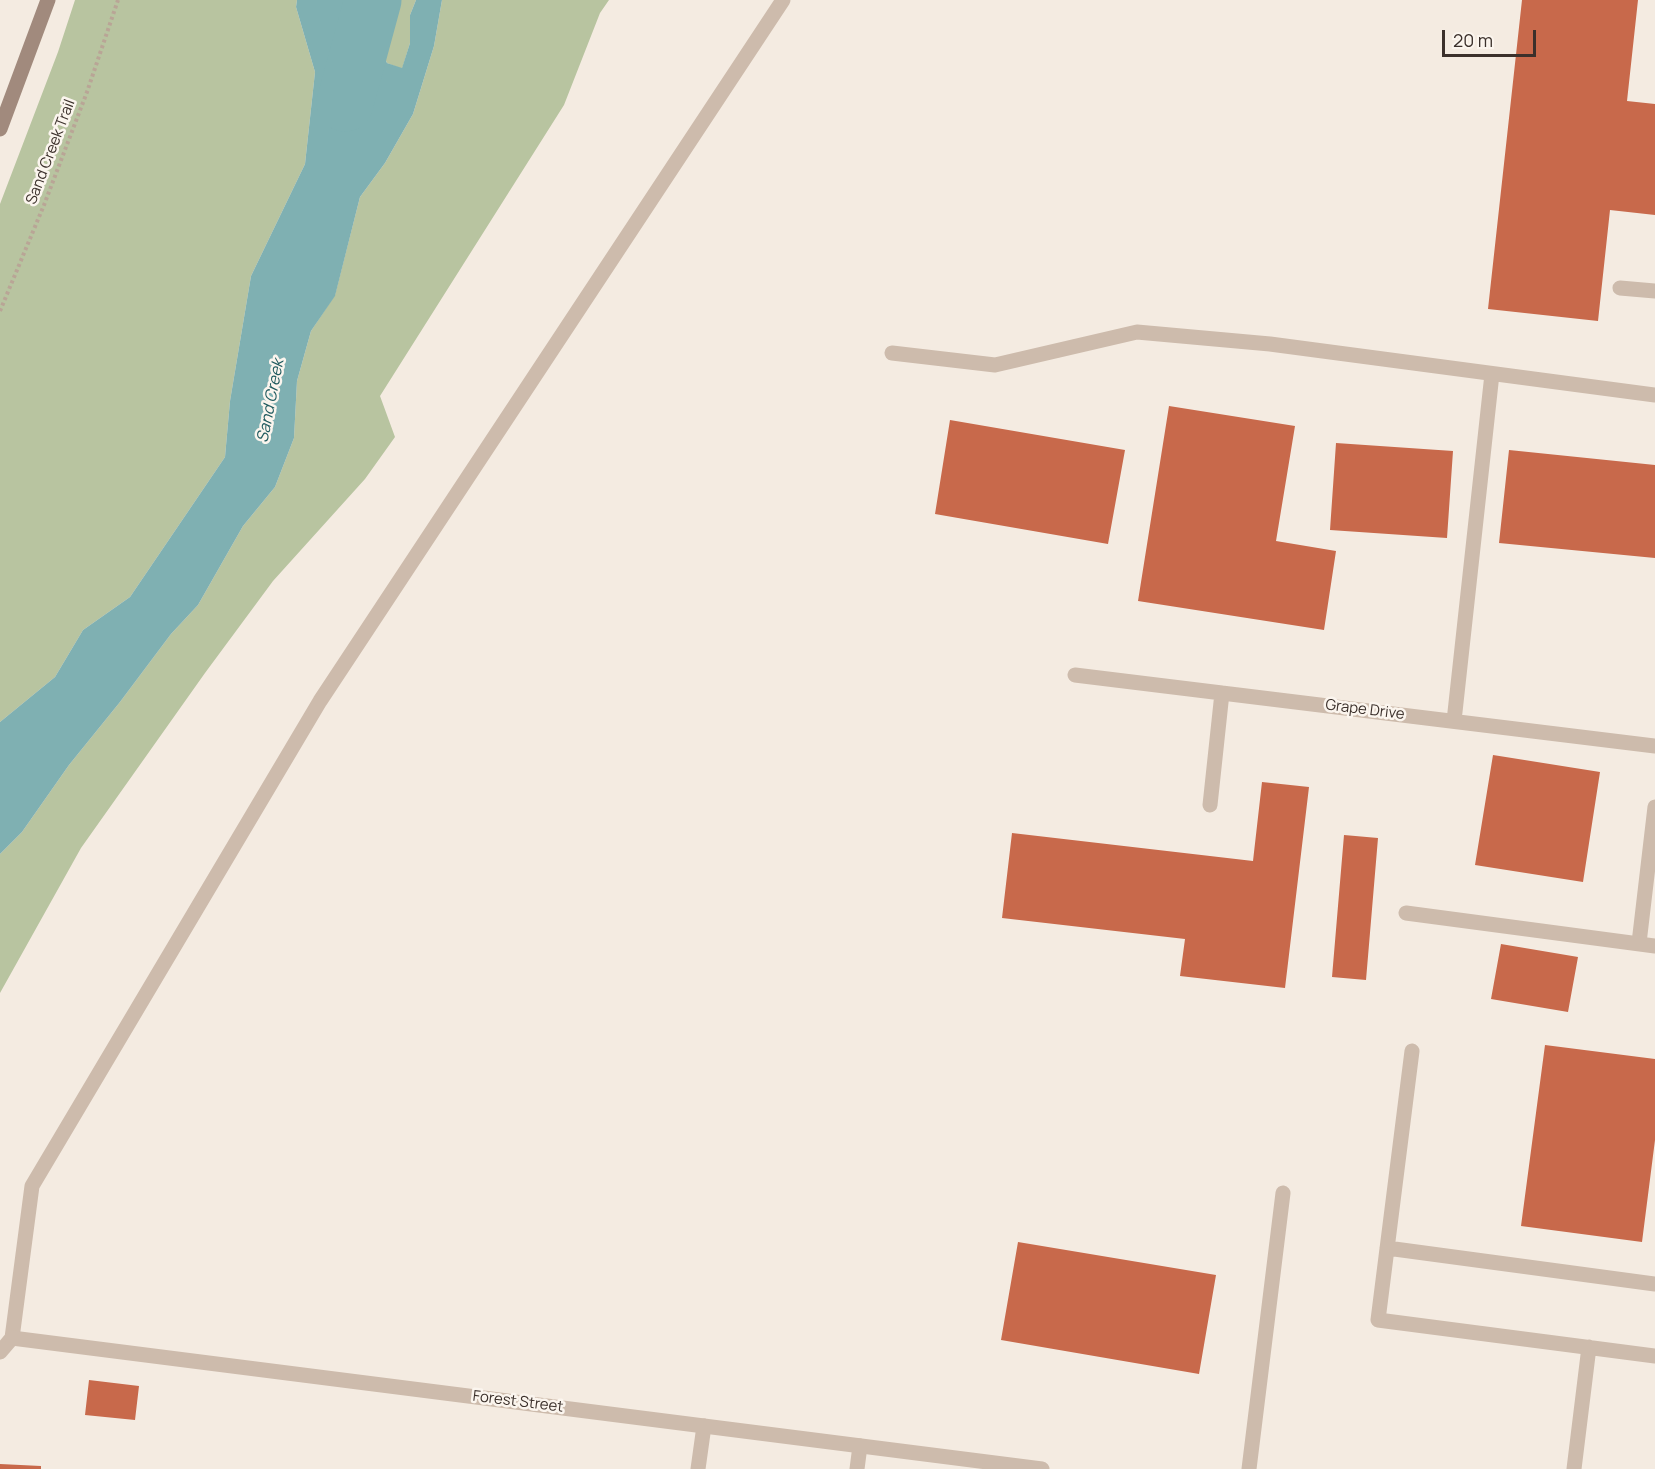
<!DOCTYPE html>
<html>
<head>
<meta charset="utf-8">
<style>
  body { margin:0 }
  #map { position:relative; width:1655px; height:1469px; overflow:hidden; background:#f4ebe1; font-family:Manrope,sans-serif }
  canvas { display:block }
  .scale { position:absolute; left:1442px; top:30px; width:94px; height:27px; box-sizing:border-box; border:3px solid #3b302b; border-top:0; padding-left:8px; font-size:18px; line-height:21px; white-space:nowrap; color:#3b302b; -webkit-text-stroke:4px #fbf5ee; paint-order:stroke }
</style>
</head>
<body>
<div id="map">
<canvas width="1655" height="1469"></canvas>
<div class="scale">20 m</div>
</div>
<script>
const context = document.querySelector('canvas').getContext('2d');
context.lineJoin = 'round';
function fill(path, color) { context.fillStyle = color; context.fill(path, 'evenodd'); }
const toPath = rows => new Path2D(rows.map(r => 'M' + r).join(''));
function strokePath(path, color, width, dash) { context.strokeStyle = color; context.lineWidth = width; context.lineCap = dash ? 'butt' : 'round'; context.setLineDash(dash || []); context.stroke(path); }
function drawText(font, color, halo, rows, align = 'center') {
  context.font = font + ' Manrope,sans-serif'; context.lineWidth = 5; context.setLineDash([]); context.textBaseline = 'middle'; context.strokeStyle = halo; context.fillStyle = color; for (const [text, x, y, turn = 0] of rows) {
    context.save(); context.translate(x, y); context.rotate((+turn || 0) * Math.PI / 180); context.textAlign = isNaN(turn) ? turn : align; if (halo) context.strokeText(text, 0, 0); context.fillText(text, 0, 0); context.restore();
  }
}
const green = toPath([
  [75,0,297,0,296,7,315,72,305,164,251,276,230,401,225,457,130,597,83,630,55,677,0,722,0,204,58,52],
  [353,0,416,0,410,15,410,43,402,69,387,63,376,39,357,17],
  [442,0,609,0,600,13,564,105,380,396,395,437,365,479,273,581,205,673,81,848,0,993,0,854,22,832,69,765,120,702,171,634,198,605,243,526,275,487,294,438,297,381,311,331,335,295,360,197,385,163,413,114,434,46]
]);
const water = toPath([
  [297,0,353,0,357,17,376,39,387,63,402,68,410,43,410,15,416,0,442,0,434,46,413,114,385,163,360,197,335,296,311,331,297,381,294,438,275,487,243,526,198,605,171,634,120,702,69,765,22,832,0,854,0,722,55,677,83,630,130,597,225,457,230,401,251,276,305,164,315,72,296,7]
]);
const river = toPath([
  [345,103,373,0]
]);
const building = toPath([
  [1522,0,1638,0,1627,101,1655,104,1655,215,1610,210,1598,321,1488,309],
  [1169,406,1295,426,1276,541,1336,551,1324,630,1138,601],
  [950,420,1125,450,1108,544,935,514],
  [1336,443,1453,451,1447,538,1330,530],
  [1509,450,1655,465,1655,558,1499,543],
  [1493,755,1600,772,1583,882,1475,865],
  [1262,782,1309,787,1285,988,1180,976,1185,939,1002,918,1012,833,1253,861],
  [1344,835,1378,838,1366,980,1332,977],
  [1501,944,1578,957,1568,1012,1491,999],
  [1545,1045,1655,1059,1655,1140,1642,1242,1521,1226],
  [1018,1242,1216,1275,1199,1374,1001,1340],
  [89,1380,139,1386,135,1420,85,1415],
  [0,1464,41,1466,41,1469,0,1469]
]);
const path = toPath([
  [0,311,44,205,87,92,118,0]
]);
const lane = toPath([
  [1620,288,1655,291],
  [892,353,995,365,1137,332,1270,344,1655,395],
  [1075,675,1655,746],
  [1454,721,1492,374],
  [1210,805,1222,693],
  [1406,913,1655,946],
  [1639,943,1655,807],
  [1412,1051,1378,1320,1655,1356],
  [1387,1248,1655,1284],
  [0,1352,12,1338,32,1186,320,701,783,0],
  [698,1469,704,1426],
  [857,1469,860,1446],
  [1249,1469,1283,1193],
  [1574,1469,1589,1347]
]);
const street = toPath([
  [12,1338,1042,1469]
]);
const secondary = toPath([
  [0,129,48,0]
]);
const streetNames = [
  ["Sand Creek Trail",51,152,-69],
  ["Grape Drive",1365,710,7],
  ["Forest Street",518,1402,7]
];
const waterNames = [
  ["Sand Creek",271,401,-79]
];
fill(green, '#b8c4a0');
fill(water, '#7fb0b2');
strokePath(river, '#7fb0b2', 57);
fill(building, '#c8694b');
strokePath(path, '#b9a596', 4, [3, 3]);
strokePath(lane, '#cdbbac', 15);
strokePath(street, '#cdbbac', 15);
strokePath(secondary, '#a18a7d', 15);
drawText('15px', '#3b302b', '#fbf5ee', streetNames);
drawText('italic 16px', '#1f5a5e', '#fbf5ee', waterNames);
</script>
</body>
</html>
